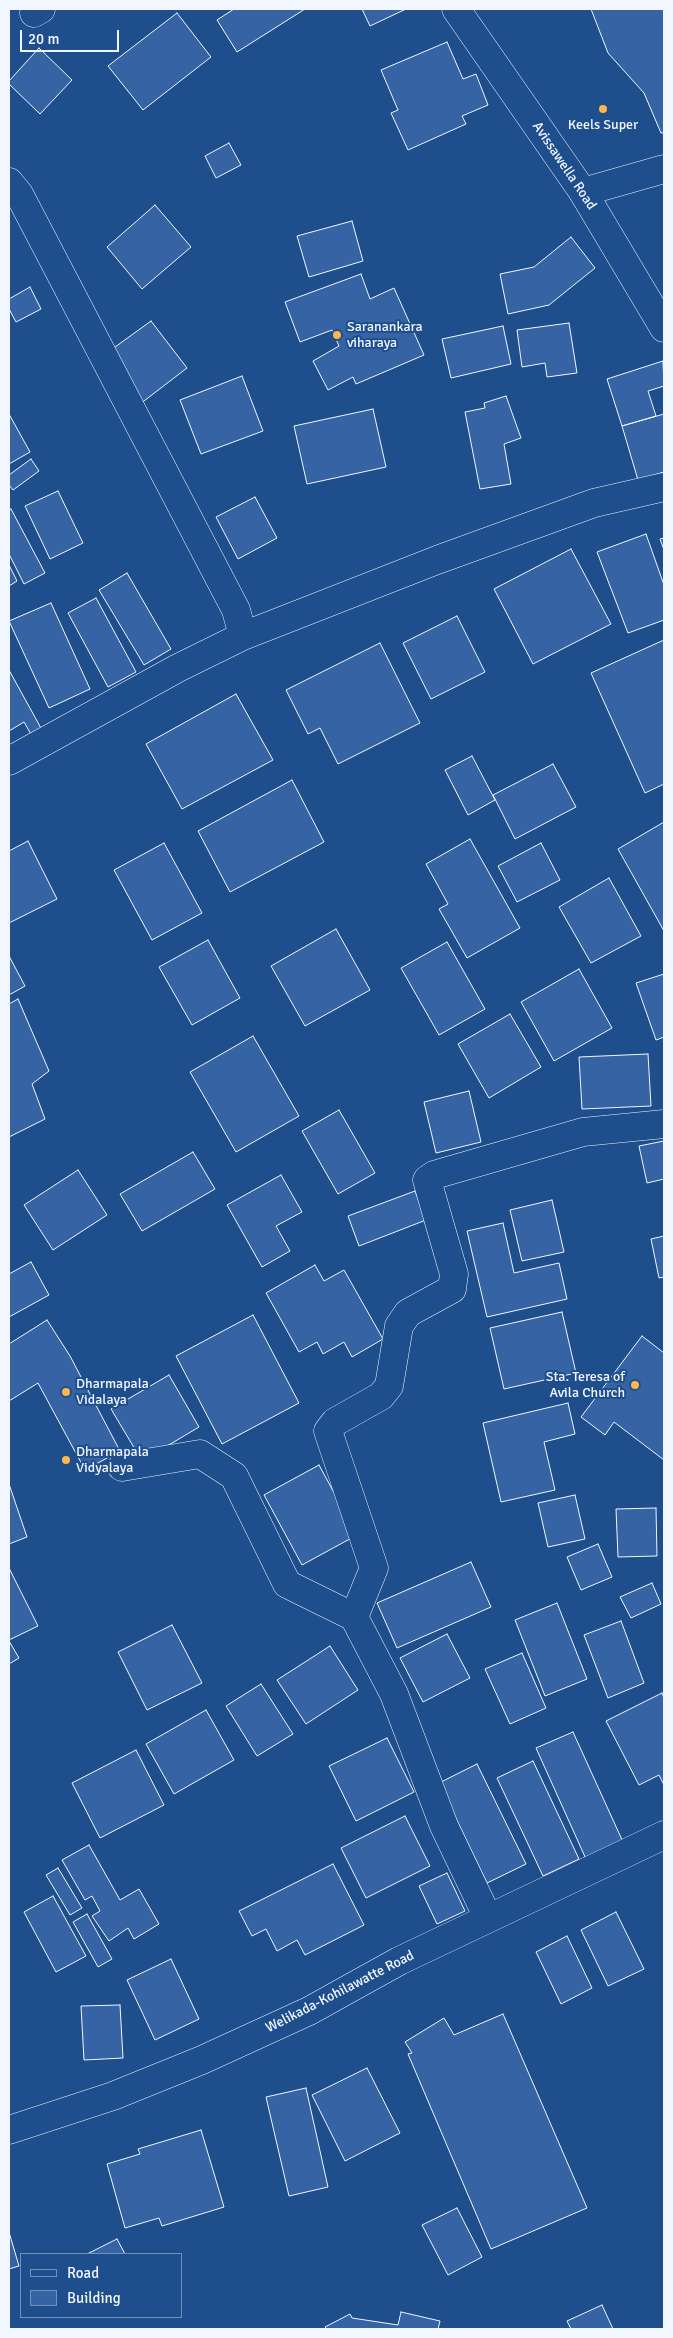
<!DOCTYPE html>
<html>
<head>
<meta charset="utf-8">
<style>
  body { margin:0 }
  #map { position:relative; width:673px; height:2338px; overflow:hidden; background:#1f4e8c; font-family:Signika,sans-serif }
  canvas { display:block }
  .frame { position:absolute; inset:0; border:10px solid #f2f6ff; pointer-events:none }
  .legend { position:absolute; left:20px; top:2253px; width:162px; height:65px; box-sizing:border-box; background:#1f4e8c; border:1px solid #7391ba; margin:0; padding:6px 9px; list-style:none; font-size:15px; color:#f2f6ff }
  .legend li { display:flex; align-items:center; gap:10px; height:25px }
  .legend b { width:25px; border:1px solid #7391ba }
  .scale { position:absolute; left:20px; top:30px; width:99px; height:22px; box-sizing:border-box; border:2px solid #f2f6ff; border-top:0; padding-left:6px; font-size:15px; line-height:18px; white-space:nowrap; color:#f2f6ff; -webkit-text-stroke:4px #1f4e8c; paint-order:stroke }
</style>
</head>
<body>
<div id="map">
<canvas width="673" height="2338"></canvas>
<div class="frame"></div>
<ul class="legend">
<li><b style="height:6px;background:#1f4e8c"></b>Road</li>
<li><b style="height:14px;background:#3563a3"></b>Building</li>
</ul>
<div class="scale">20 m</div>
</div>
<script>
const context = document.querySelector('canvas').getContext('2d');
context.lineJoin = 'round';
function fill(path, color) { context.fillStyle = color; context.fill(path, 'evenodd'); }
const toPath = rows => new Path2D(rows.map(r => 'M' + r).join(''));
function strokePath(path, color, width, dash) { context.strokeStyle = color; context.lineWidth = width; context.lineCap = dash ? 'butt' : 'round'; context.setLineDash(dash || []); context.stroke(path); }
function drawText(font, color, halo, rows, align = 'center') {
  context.font = font + ' Signika,sans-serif'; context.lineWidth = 4; context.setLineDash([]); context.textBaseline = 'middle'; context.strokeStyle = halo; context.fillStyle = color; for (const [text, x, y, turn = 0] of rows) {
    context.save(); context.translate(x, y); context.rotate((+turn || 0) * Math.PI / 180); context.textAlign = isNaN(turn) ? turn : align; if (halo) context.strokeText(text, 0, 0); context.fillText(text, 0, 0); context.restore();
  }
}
const building = toPath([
  [234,9,305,9,237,52,217,20,234,9],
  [362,9,406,9,370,26,362,9],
  [591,9,664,9,664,133,661,133,644,93,608,53,591,9],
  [177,13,211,57,143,110,108,66,177,13],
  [447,42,463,79,476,74,488,105,462,116,466,124,408,150,391,113,398,110,381,70,447,42],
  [39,48,72,80,40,114,9,84,9,81,39,48],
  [229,143,241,165,216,178,205,156,229,143],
  [155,205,191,247,142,289,107,247,155,205],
  [352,221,363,261,309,277,297,236,352,221],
  [571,237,595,268,549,305,508,314,500,274,534,267,571,237],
  [361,274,370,299,394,288,424,355,356,384,353,377,328,390,313,361,339,346,332,330,300,342,285,302,361,274],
  [30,287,41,309,16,322,9,309,9,299,30,287],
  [151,321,187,368,140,404,104,355,151,321],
  [569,323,577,373,547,377,545,363,522,367,517,330,569,323],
  [503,326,511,364,451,378,442,339,503,326],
  [663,361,664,386,648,391,656,416,622,426,607,379,663,361],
  [242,376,263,431,201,454,180,400,242,376],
  [506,396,521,438,504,444,511,484,480,489,465,412,485,408,484,403,506,396],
  [373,409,386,467,307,484,294,426,373,409],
  [9,414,30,452,9,464,9,414],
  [664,414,664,472,638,480,622,426,664,414],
  [31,459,39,471,13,490,9,485,9,475,31,459],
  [58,491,83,543,50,559,25,506,58,491],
  [255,497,277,538,238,559,216,517,255,497],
  [11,509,45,573,24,584,9,554,9,510,11,509],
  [646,534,664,585,664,620,628,633,597,552,646,534],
  [664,538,664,550,660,539,664,538],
  [571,549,611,624,533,664,494,589,571,549],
  [9,565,17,581,9,586,9,565],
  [127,573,171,649,144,665,99,590,127,573],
  [96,598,136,672,108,687,68,613,96,598],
  [51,603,90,689,49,708,9,621,51,603],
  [457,616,485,672,431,699,403,643,457,616],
  [664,640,664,784,645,793,591,673,664,640],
  [380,643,420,723,338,764,320,728,308,734,286,690,380,643],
  [9,670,42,730,32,736,24,722,9,731,9,670],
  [236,694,273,760,182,809,146,744,236,694],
  [472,756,495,800,468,815,445,770,472,756],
  [553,764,576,807,515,839,493,795,553,764],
  [292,780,324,842,230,892,198,831,292,780],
  [664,822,664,931,618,849,664,822],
  [470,839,520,928,467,958,439,909,448,904,426,864,470,839],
  [28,841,57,899,9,923,9,851,28,841],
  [164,843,202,913,152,940,114,870,164,843],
  [541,843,560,880,517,902,498,866,541,843],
  [609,878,641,936,591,963,559,907,609,878],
  [336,929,370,990,305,1026,271,966,336,929],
  [208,940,240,998,192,1025,159,967,208,940],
  [447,942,485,1009,439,1035,401,968,447,942],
  [9,956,25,986,9,995,9,956],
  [579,969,612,1028,554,1061,521,1002,579,969],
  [664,974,664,1037,656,1040,636,983,664,974],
  [18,999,49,1071,32,1084,45,1119,9,1137,9,1004,18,999],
  [510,1014,541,1067,489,1098,458,1044,510,1014],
  [253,1036,299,1116,236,1152,190,1072,253,1036],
  [648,1054,651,1106,582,1109,579,1057,648,1054],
  [469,1091,481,1142,436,1153,424,1102,469,1091],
  [339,1110,375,1173,338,1194,302,1131,339,1110],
  [664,1141,664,1179,647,1183,639,1146,664,1141],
  [193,1152,215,1189,142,1231,120,1194,193,1152],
  [78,1170,107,1215,53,1250,24,1205,78,1170],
  [281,1175,302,1212,276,1226,290,1251,262,1267,227,1205,281,1175],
  [415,1191,426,1220,359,1246,348,1216,415,1191],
  [552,1200,564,1252,522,1261,510,1210,552,1200],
  [503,1223,514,1273,559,1263,567,1299,487,1317,467,1231,503,1223],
  [664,1236,664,1277,659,1278,651,1239,664,1236],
  [31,1262,49,1295,9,1317,9,1274,31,1262],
  [315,1265,324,1281,344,1270,383,1339,352,1357,344,1342,323,1354,317,1342,299,1352,266,1293,315,1265],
  [562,1312,576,1373,504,1389,490,1328,562,1312],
  [253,1315,299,1403,222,1444,176,1356,253,1315],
  [47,1320,70,1356,120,1451,85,1470,38,1383,9,1401,9,1344,47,1320],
  [642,1336,664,1353,664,1460,614,1422,605,1435,581,1417,642,1336],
  [169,1375,199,1427,142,1461,111,1409,169,1375],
  [568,1403,575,1434,544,1442,555,1490,501,1502,483,1423,568,1403],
  [319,1465,357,1535,302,1565,264,1495,319,1465],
  [9,1484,27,1537,9,1544,9,1484],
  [575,1495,585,1539,548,1547,538,1503,575,1495],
  [656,1508,657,1556,618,1557,616,1509,656,1508],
  [598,1544,612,1577,581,1590,567,1557,598,1544],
  [471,1562,491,1607,397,1648,377,1603,471,1562],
  [9,1568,38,1626,9,1640,9,1568],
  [652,1583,661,1604,631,1618,620,1597,652,1583],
  [557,1603,587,1679,545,1696,515,1620,557,1603],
  [621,1621,644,1683,608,1698,584,1635,621,1621],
  [172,1625,202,1683,147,1710,118,1652,172,1625],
  [447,1634,470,1678,423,1702,400,1658,447,1634],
  [9,1641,19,1658,9,1664,9,1641],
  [330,1646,358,1690,306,1724,277,1680,330,1646],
  [522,1653,546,1708,510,1724,485,1669,522,1653],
  [261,1684,293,1734,257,1756,226,1706,261,1684],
  [662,1693,664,1698,664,1785,659,1775,639,1785,606,1721,662,1693],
  [206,1710,234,1760,174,1794,146,1744,206,1710],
  [573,1732,623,1842,586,1859,536,1748,573,1732],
  [387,1738,414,1792,356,1821,329,1766,387,1738],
  [136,1750,164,1805,100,1838,72,1783,136,1750],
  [533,1761,579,1859,543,1876,497,1778,533,1761],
  [477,1764,526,1864,487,1883,439,1783,477,1764],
  [405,1816,430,1866,366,1898,341,1848,405,1816],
  [89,1845,120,1900,139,1889,159,1924,134,1939,128,1928,109,1941,92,1916,100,1911,92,1896,85,1900,62,1860,89,1845],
  [333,1864,364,1925,305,1955,297,1940,277,1951,266,1929,252,1936,239,1911,333,1864],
  [58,1868,82,1908,70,1915,46,1875,58,1868],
  [447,1873,465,1911,437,1924,419,1886,447,1873],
  [53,1896,86,1956,56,1972,24,1912,53,1896],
  [616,1912,644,1969,608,1986,581,1930,616,1912],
  [87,1914,112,1959,98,1967,73,1922,87,1914],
  [567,1936,592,1988,561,2004,536,1952,567,1936],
  [171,1959,199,2019,155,2040,127,1980,171,1959],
  [120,2005,123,2058,84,2060,81,2006,120,2005],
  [503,2014,587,2208,491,2249,408,2054,412,2053,405,2042,444,2018,454,2035,503,2014],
  [367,2068,400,2133,345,2161,312,2095,367,2068],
  [306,2088,328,2187,289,2196,266,2097,306,2088],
  [201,2130,224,2207,162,2226,159,2218,125,2228,107,2164,140,2154,138,2149,201,2130],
  [457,2208,482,2257,448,2275,422,2225,457,2208],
  [9,2232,19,2266,9,2269,9,2232],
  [117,2239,125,2254,87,2254,117,2239],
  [602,2305,613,2329,571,2329,567,2321,602,2305],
  [401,2312,440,2321,438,2329,327,2329,325,2327,350,2314,352,2318,398,2325,401,2312]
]);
const minor = toPath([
  [34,13,41,9],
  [9,182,19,194,236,610,243,636],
  [583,192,664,169],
  [9,761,178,668,243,636,437,560,594,503,664,487],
  [122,1467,200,1454,234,1476,287,1584,354,1617],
  [488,1918,444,1826,394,1694,354,1617,374,1568,328,1431,335,1422,381,1396,389,1386,399,1326,408,1313,452,1289,454,1274,427,1180,434,1175,583,1132,664,1124]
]);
const major = toPath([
  [456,9,583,192,664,328],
  [9,2130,113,2096,202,2060,309,2011,399,1961,664,1835]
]);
const markers = [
  [603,109,5,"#ffb74d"],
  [337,335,5,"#ffb74d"],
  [635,1385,5,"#ffb74d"],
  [66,1392,5,"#ffb74d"],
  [66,1460,5,"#ffb74d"]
];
const poiNames = [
  ["Keels Super",603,125,"center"],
  ["Saranankara",347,327],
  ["viharaya",347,343],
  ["Sta. Teresa of",625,1377,"right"],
  ["Avila Church",625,1393,"right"],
  ["Dharmapala",76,1384],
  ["Vidalaya",76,1400],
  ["Dharmapala",76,1452],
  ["Vidyalaya",76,1468]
];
const streetNames = [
  ["Avissawella Road",564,166,56],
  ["Welikada-Kohilawatte Road",340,1992,-27]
];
fill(building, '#3563a3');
strokePath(building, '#f2f6ff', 1);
strokePath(minor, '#f2f6ff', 29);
strokePath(major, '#f2f6ff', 29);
strokePath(minor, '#1f4e8c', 28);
strokePath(major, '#1f4e8c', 28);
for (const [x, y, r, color] of markers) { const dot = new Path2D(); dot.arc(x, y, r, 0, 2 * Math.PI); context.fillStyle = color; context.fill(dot); strokePath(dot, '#1f4e8c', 2); }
drawText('14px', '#f2f6ff', '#1f4e8c', poiNames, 'left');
drawText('14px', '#f2f6ff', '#1f4e8c', streetNames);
</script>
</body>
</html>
